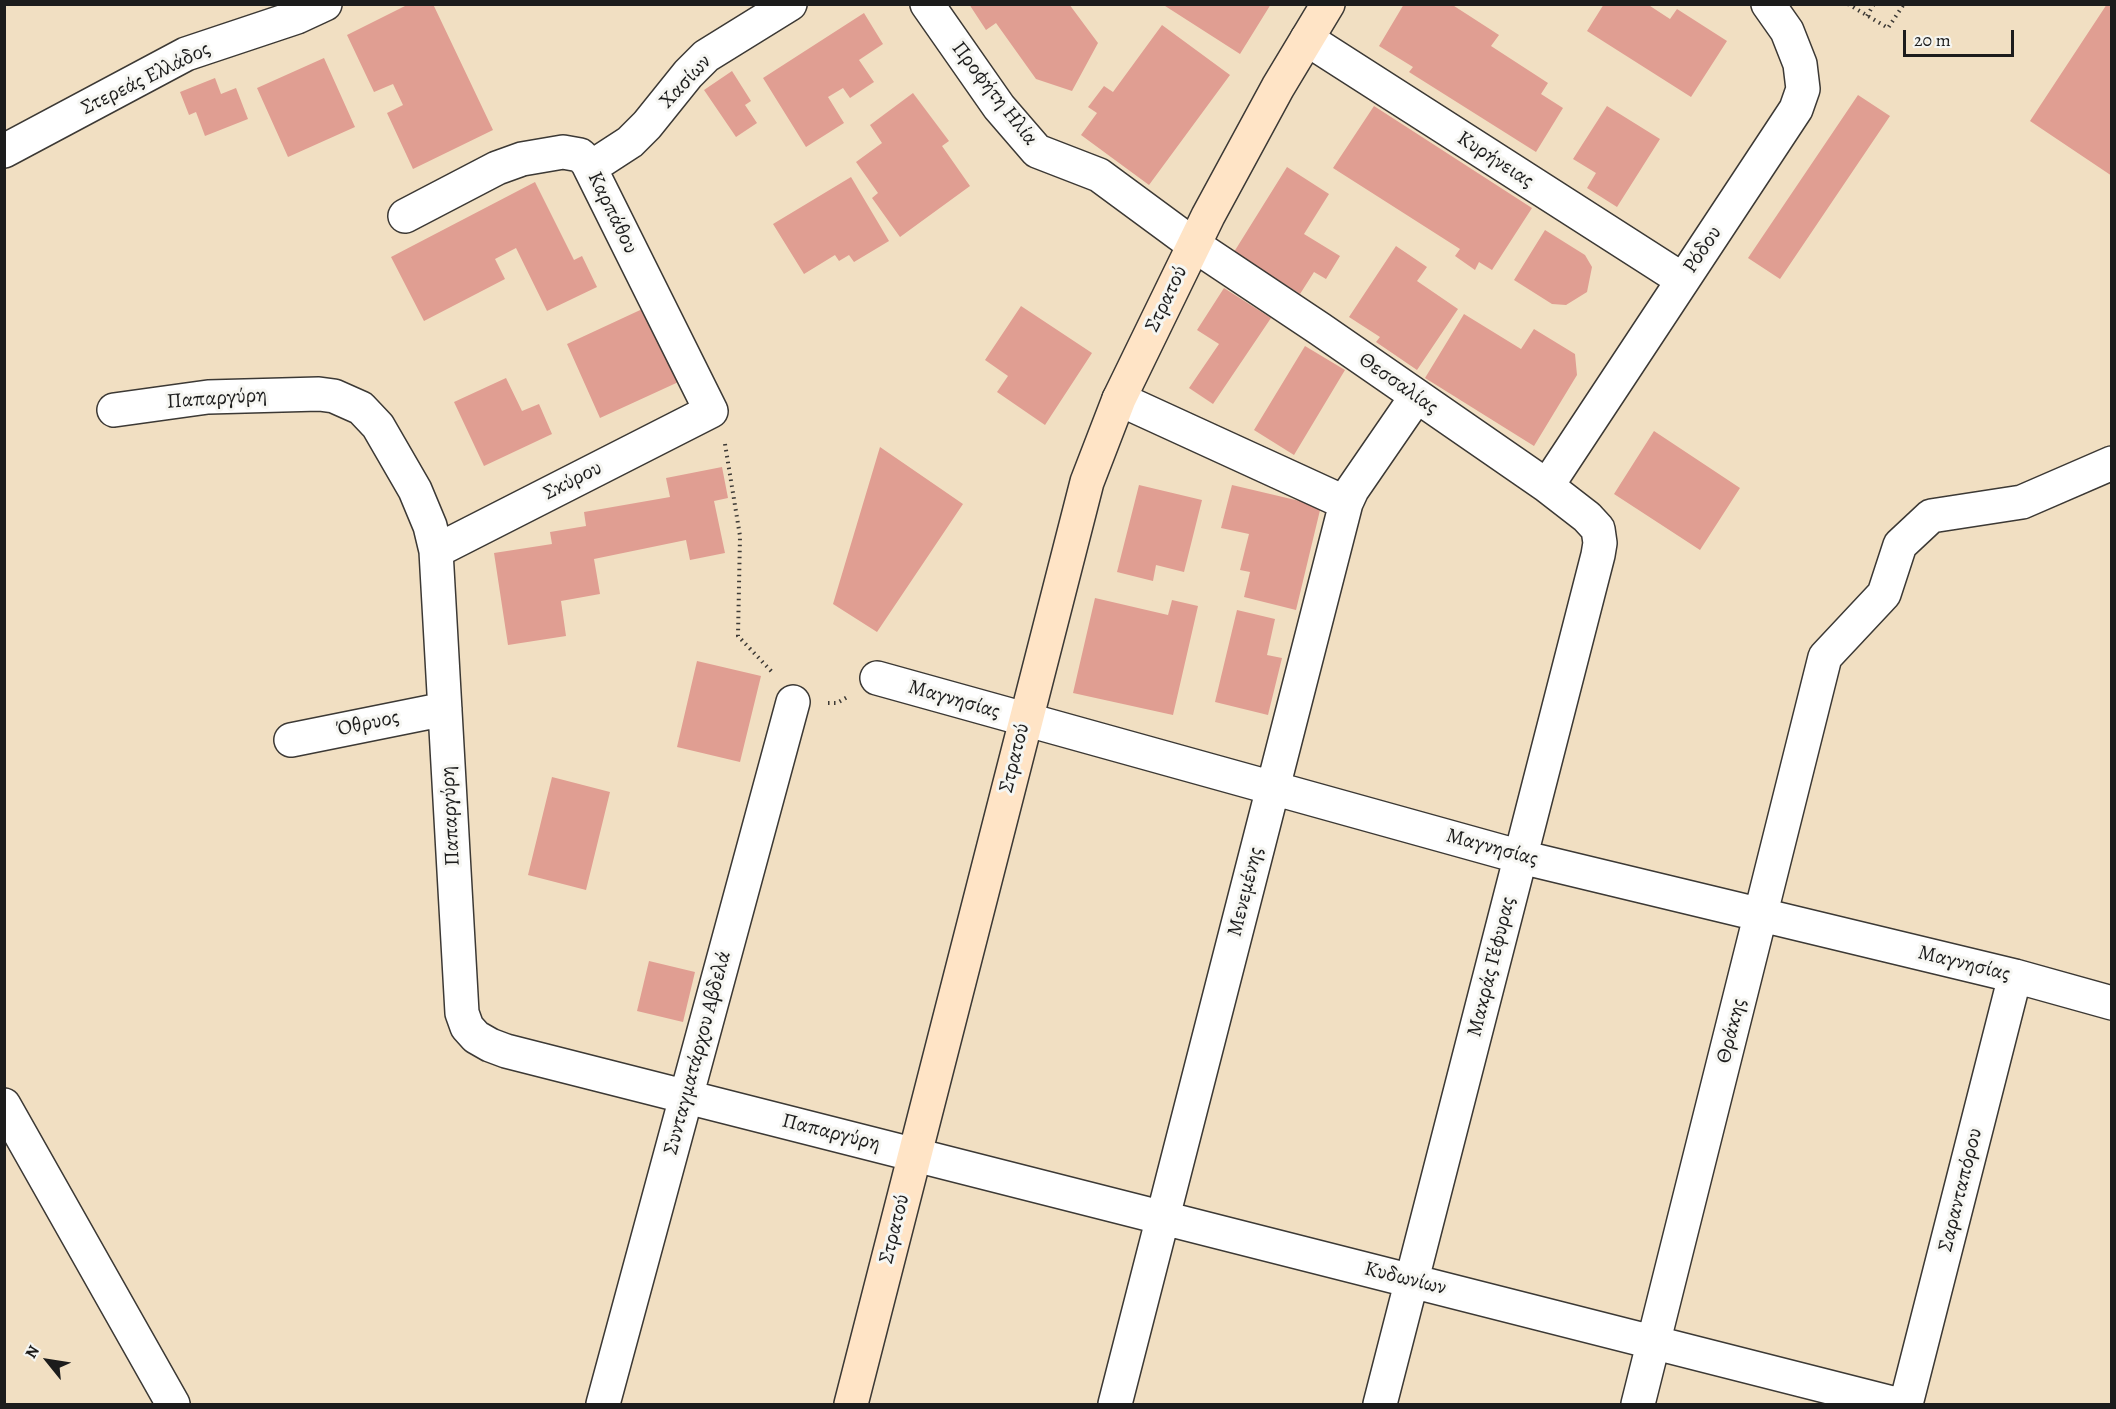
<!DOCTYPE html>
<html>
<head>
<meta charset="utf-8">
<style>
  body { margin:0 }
  #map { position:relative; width:2116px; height:1409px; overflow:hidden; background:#f1dfc2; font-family:Alegreya,serif }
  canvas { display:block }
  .frame { position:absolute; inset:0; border:6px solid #1c1c1c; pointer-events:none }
  .north { position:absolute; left:18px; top:1331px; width:60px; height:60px; -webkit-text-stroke:4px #f6f6f2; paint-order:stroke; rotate:300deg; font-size:16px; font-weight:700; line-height:24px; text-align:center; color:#1c1c1c }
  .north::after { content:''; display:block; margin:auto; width:21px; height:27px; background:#1c1c1c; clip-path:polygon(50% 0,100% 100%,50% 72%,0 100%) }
  .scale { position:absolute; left:1903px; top:30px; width:111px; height:27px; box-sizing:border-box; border:3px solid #1c1c1c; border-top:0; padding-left:8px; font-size:18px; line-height:21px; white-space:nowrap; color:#1c1c1c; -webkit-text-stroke:4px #f6f6f2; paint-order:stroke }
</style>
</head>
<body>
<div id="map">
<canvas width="2116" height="1409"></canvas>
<div class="frame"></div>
<div class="north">N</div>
<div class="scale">20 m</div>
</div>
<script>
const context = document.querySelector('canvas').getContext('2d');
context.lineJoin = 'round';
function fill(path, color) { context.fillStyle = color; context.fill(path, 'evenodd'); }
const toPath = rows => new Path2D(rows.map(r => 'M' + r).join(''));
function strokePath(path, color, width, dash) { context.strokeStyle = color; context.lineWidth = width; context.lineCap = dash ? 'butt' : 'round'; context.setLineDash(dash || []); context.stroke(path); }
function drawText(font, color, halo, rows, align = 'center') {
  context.font = font + ' Alegreya,serif'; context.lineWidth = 6; context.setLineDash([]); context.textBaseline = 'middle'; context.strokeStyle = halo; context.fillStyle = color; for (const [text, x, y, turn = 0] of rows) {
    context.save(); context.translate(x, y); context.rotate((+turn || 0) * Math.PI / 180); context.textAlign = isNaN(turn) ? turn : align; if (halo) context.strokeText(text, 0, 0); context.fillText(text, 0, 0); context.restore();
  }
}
const building = toPath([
  [409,4,433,4,493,130,413,169,387,113,403,105,393,84,374,92,347,35],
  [969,4,1069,4,1098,43,1072,91,1036,79,996,23,986,30],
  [1162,4,1271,4,1240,54],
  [1404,4,1451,4,1499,35,1491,46,1548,83,1541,94,1563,108,1536,152,1409,72,1413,67,1379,46],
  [1604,4,1647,4,1670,19,1677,9,1727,41,1691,97,1587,31],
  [2107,4,2112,4,2112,176,2030,121],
  [864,13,883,44,859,60,874,82,850,98,843,88,828,97,844,123,806,147,763,78],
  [1162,25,1230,75,1149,185,1081,135,1097,113,1088,107,1104,86,1113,92],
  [324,58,355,127,288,157,257,88],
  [732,71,751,101,745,105,757,123,736,137,704,90],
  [215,78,221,94,236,88,248,119,205,136,196,112,189,115,180,92],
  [913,93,949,141,942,146,970,186,900,237,872,198,878,193,856,162,882,143,870,125],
  [1858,95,1890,116,1780,279,1748,258],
  [1374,106,1532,208,1492,270,1479,262,1475,270,1455,256,1460,249,1333,168],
  [1607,106,1660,139,1617,207,1587,188,1596,173,1573,159],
  [1287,167,1329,194,1304,234,1340,256,1326,279,1314,272,1300,294,1234,252],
  [851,177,889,241,854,262,849,255,839,261,835,255,804,274,773,224],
  [535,182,574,260,582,256,597,287,547,311,516,248,495,259,505,279,424,321,391,257],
  [1545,230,1585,255,1592,267,1587,292,1566,305,1552,304,1514,280],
  [1396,246,1427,267,1417,281,1458,309,1417,370,1376,342,1380,337,1349,317],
  [1224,288,1271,318,1213,404,1189,388,1219,344,1197,330],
  [651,305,685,379,600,418,567,344],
  [1021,306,1092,353,1045,425,997,392,1008,376,985,360],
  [1464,314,1521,349,1534,329,1575,354,1577,375,1534,446,1425,378],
  [1305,346,1345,370,1294,455,1254,430],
  [506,378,522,411,539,404,552,434,484,466,454,402],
  [1654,431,1740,488,1700,550,1614,494],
  [880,447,963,504,877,632,833,604],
  [722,467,728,498,714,501,725,553,690,560,686,540,594,559,600,594,561,601,566,636,508,645,494,553,552,544,550,532,586,526,584,512,670,497,666,478],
  [1139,485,1202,500,1184,572,1156,565,1153,581,1117,572],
  [1232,485,1321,506,1296,610,1244,597,1250,572,1240,570,1249,534,1221,528],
  [1095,598,1168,615,1172,600,1198,606,1173,715,1073,693],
  [1237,610,1275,619,1267,655,1282,658,1268,715,1215,702],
  [697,661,761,676,740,762,677,747],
  [552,777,610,792,586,890,528,875],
  [649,961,695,972,683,1022,637,1011]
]);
const path = toPath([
  [1848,4,1888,28,1904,4],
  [1867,16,1874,4],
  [725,444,740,536,738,636,773,673],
  [828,703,837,703,849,696]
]);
const street = toPath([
  [927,4,999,107,1037,151,1099,175,1194,245,1320,329,1547,486,1587,517,1598,529,1600,543,1598,555,1380,1404],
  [1307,39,1683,280],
  [4,151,186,54,297,17,325,4],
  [590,168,630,142,647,125,688,74,706,56,790,4],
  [405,216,497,168,522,159,563,152,580,155,587,162,711,411,436,551],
  [1119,399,1346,503],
  [114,410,208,397,319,394,334,396,361,408,378,426,415,490,430,526,436,551,462,1013,467,1027,476,1037,490,1045,506,1051,1896,1404],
  [1547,486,1796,109,1803,89,1800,64,1787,31,1768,4],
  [877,678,1521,857,2015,976,2112,1003],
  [291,740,445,709],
  [4,1105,173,1404],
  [603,1404,793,702],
  [1115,1404,1346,503,1352,490,1416,397],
  [1638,1404,1825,657,1884,594,1900,545,1931,516,2022,502,2112,463],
  [1906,1404,2015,976]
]);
const secondary = toPath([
  [851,1404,1087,482,1119,399,1208,216,1278,87,1328,4]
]);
const streetNames = [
  ["Στερεάς Ελλάδος",146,79,-26],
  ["Χασίων",686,82,-47],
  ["Προφήτη Ηλία",994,94,52],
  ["Κυρήνειας",1495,160,33],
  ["Καρπάθου",612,213,64],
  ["Ρόδου",1703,250,-56],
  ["Στρατού",1167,299,-64],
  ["Θεσσαλίας",1398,384,35],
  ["Παπαργύρη",217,399,-4],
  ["Σκύρου",573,481,-27],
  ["Μαγνησίας",954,700,16],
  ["Όθρυος",368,724,-12],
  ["Στρατού",1015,758,-76],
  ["Παπαργύρη",451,816,-93],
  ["Μαγνησίας",1492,848,15],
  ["Μενεμένης",1246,892,-76],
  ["Μαγνησίας",1964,964,14],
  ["Μακράς Γέφυρας",1492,967,-76],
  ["Θράκης",1732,1031,-76],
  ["Συνταγματάρχου Αβδελά",698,1053,-75],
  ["Παπαργύρη",831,1133,14],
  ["Σαρανταπόρου",1961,1190,-76],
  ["Στρατού",895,1229,-76],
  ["Κυδωνίων",1405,1279,14]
];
fill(building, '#e09e92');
strokePath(street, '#3c3935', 36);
strokePath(secondary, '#3c3935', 36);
strokePath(path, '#3c3935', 4, [1.5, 4.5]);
strokePath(street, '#fff', 33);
strokePath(secondary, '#ffe4c6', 33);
drawText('21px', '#1c1c1c', '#f6f6f2', streetNames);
</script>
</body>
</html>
